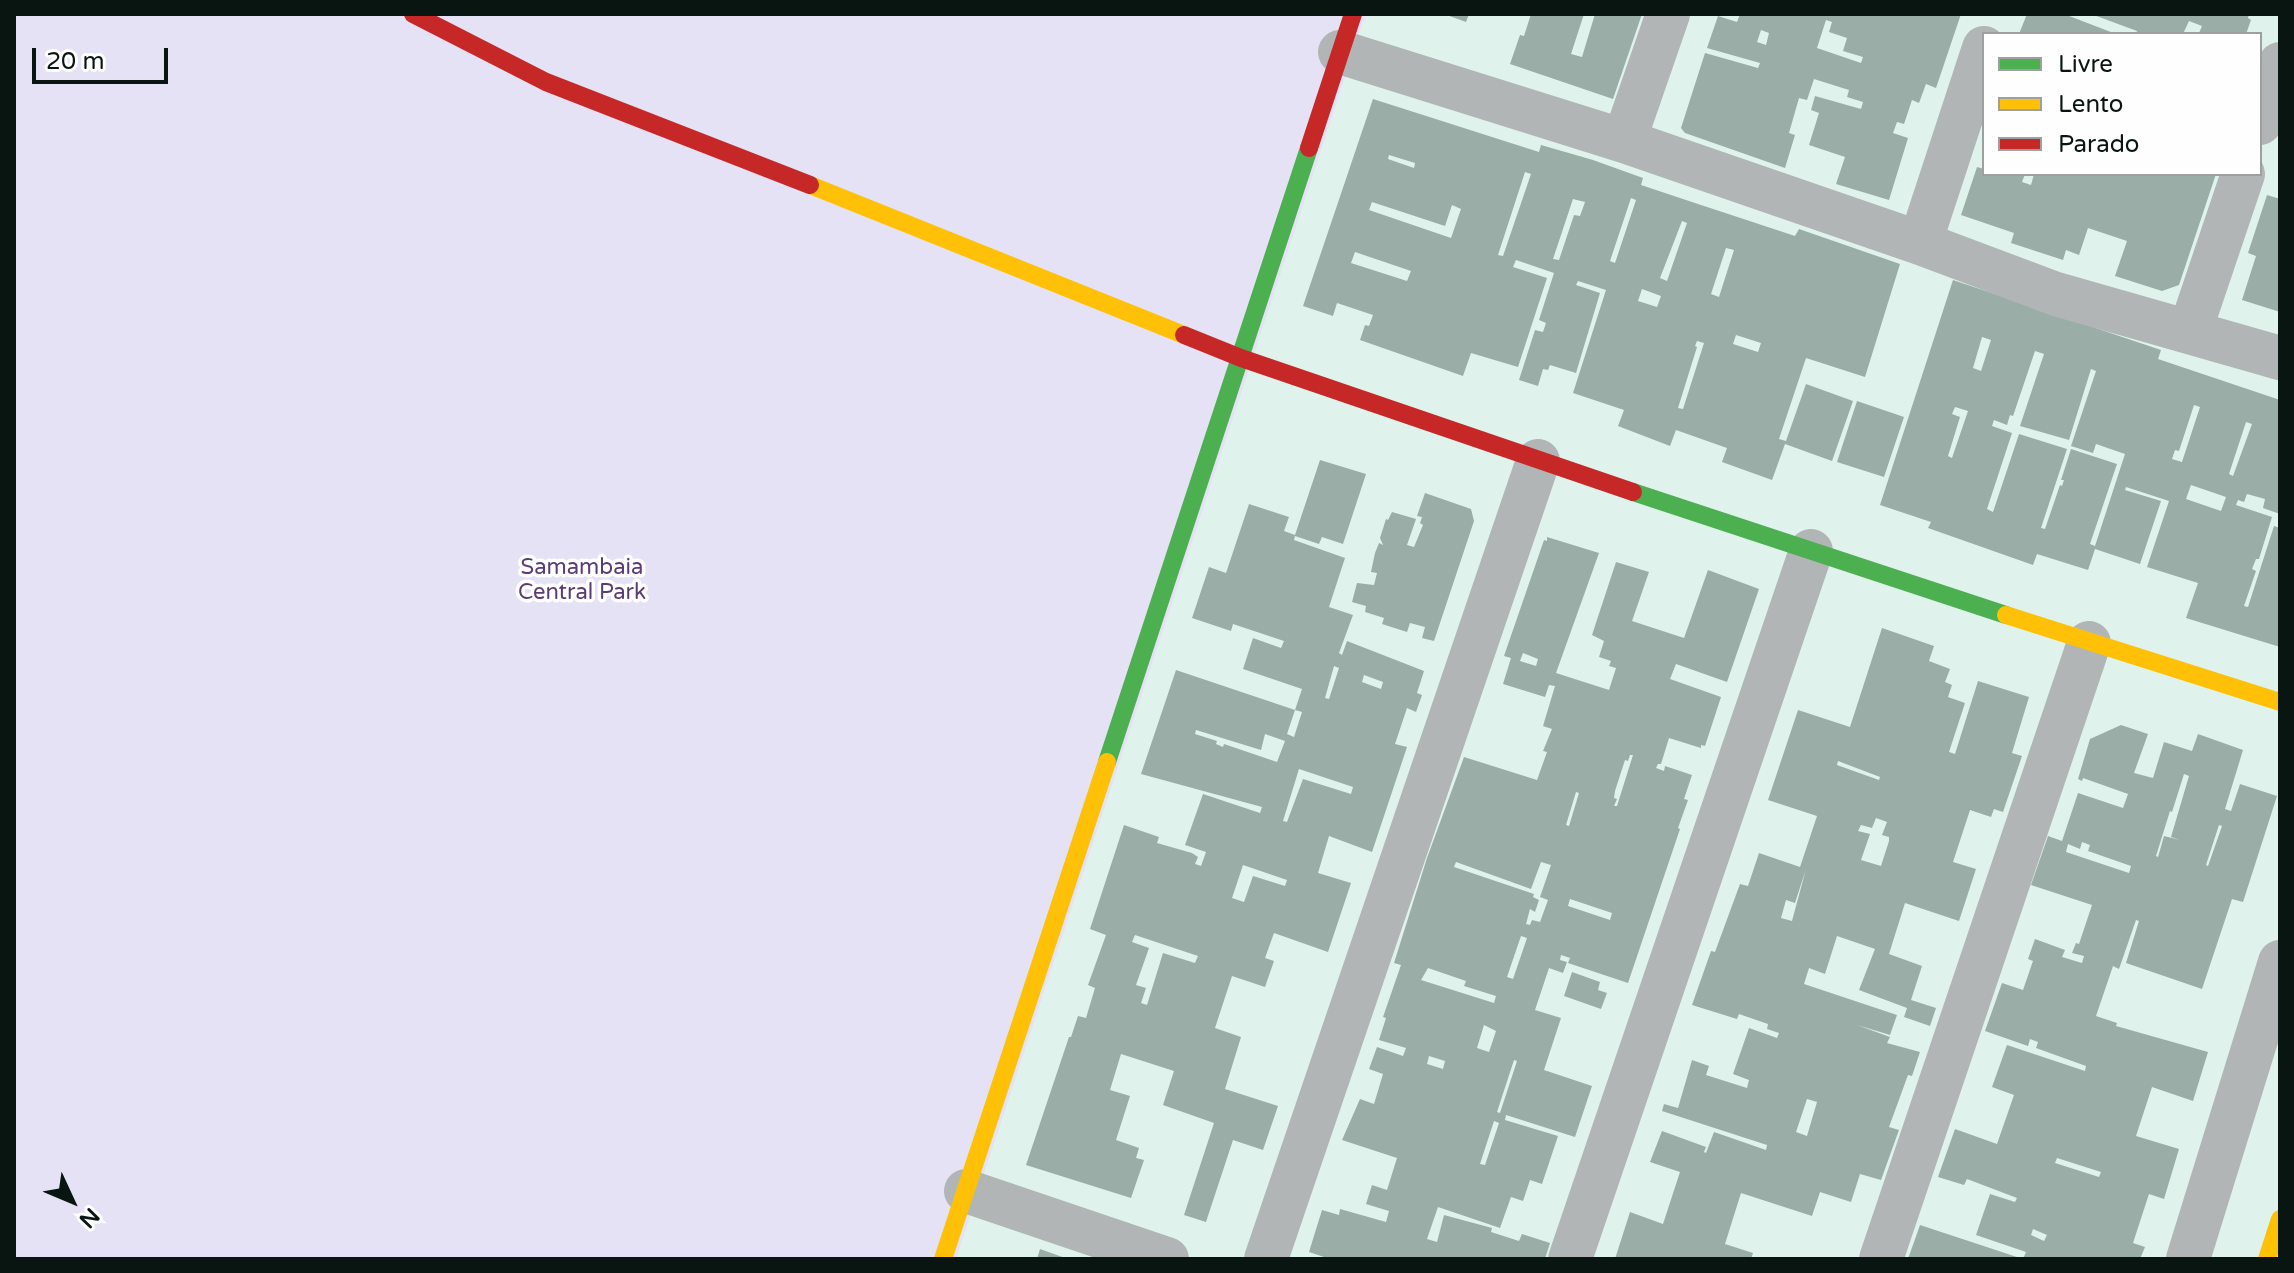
<!DOCTYPE html>
<html>
<head>
<meta charset="utf-8">
<style>
  body { margin:0 }
  #map { position:relative; width:2294px; height:1273px; overflow:hidden; background:#dff3ec; font-family:"Varela Round",sans-serif }
  canvas { display:block }
  .frame { position:absolute; inset:0; border:16px solid #081510; pointer-events:none }
  .legend { position:absolute; left:1982px; top:32px; width:280px; height:144px; box-sizing:border-box; background:#fefefe; border:2px solid #9ca19f; margin:0; padding:10px 14px; list-style:none; font-size:24px; color:#081510 }
  .legend li { display:flex; align-items:center; gap:16px; height:40px }
  .legend b { width:40px; border:2px solid #9ca19f }
  .north { position:absolute; left:32px; top:1161px; width:80px; height:80px; -webkit-text-stroke:6px #fefefe; paint-order:stroke; rotate:134deg; font-size:22px; font-weight:700; line-height:32px; text-align:center; color:#081510 }
  .north::after { content:''; display:block; margin:auto; width:28px; height:36px; background:#081510; clip-path:polygon(50% 0,100% 100%,50% 72%,0 100%) }
  .scale { position:absolute; left:32px; top:48px; width:136px; height:36px; box-sizing:border-box; border:4px solid #081510; border-top:0; padding-left:10px; font-size:24px; line-height:28px; white-space:nowrap; color:#081510; -webkit-text-stroke:6px #fefefe; paint-order:stroke }
</style>
</head>
<body>
<div id="map">
<canvas width="2294" height="1273"></canvas>
<div class="frame"></div>
<ul class="legend">
<li><b style="height:10px;background:#4caf50"></b>Livre</li>
<li><b style="height:10px;background:#ffc107"></b>Lento</li>
<li><b style="height:10px;background:#c62828"></b>Parado</li>
</ul>
<div class="north">N</div>
<div class="scale">20 m</div>
</div>
<script>
const context = document.querySelector('canvas').getContext('2d');
context.lineJoin = 'round';
function fill(path, color) { context.fillStyle = color; context.fill(path, 'evenodd'); }
const toPath = rows => new Path2D(rows.map(r => 'M' + r).join(''));
function strokePath(path, color, width, dash) { context.strokeStyle = color; context.lineWidth = width; context.lineCap = dash ? 'butt' : 'round'; context.setLineDash(dash || []); context.stroke(path); }
function drawText(font, color, halo, rows, align = 'center') {
  context.font = font + ' "Varela Round",sans-serif'; context.lineWidth = 7; context.setLineDash([]); context.textBaseline = 'middle'; context.strokeStyle = halo; context.fillStyle = color; for (const [text, x, y, turn = 0] of rows) {
    context.save(); context.translate(x, y); context.rotate((+turn || 0) * Math.PI / 180); context.textAlign = isNaN(turn) ? turn : align; if (halo) context.strokeText(text, 0, 0); context.fillText(text, 0, 0); context.restore();
  }
}
const green = toPath([
  [14,14,1366,14,956,1259,14,1259]
]);
const building = toPath([
  [1444,14,1469,14,1466,22],
  [1531,14,1584,14,1571,54,1582,57,1595,14,1642,14,1613,99,1510,64,1520,35,1524,36],
  [1740,14,1961,14,1936,88,1926,84,1919,103,1912,100,1904,124,1897,122,1893,133,1908,138,1889,200,1836,184,1845,157,1809,145,1819,113,1811,110,1815,96,1861,109,1863,102,1847,97,1849,90,1814,79,1807,100,1799,98,1789,133,1795,135,1785,168,1685,133,1681,128,1705,53,1758,68,1760,63,1707,48,1718,16,1737,22],
  [1826,20,1832,22,1829,32,1847,38,1843,51,1863,57,1861,63,1817,48],
  [1761,30,1769,33,1766,45,1757,42],
  [2027,14,2064,14,2116,34,2019,34],
  [2091,14,2249,14,2248,18,2251,20,2246,34,2203,34,2199,33,2202,26,2189,21,2183,34,2136,34,2137,31],
  [1373,99,1539,152,1541,145,1593,160,1643,178,1641,185,1695,203,1795,236,1799,229,1900,264,1865,377,1806,358,1779,439,1786,441,1806,384,1853,401,1832,461,1785,444,1772,480,1722,462,1727,448,1676,430,1670,446,1618,426,1624,410,1573,393,1606,290,1578,281,1576,285,1600,293,1576,373,1550,365,1548,370,1543,369,1538,386,1519,380,1535,330,1543,332,1546,323,1539,320,1554,273,1516,260,1513,267,1547,278,1518,367,1471,353,1463,376,1360,340,1365,325,1369,326,1373,315,1337,303,1333,316,1303,306],
  [1389,155,1415,163,1414,168,1388,159],
  [1525,172,1531,174,1503,256,1498,255],
  [1631,198,1636,200,1615,263,1610,261],
  [1573,199,1585,202,1580,216,1574,215,1559,260,1553,259],
  [1372,202,1445,226,1452,205,1461,209,1451,238,1369,210],
  [1682,221,1687,223,1667,281,1660,278],
  [1726,248,1734,250,1719,297,1711,294],
  [1355,252,1411,271,1407,281,1351,263],
  [1642,289,1661,296,1657,307,1638,301],
  [1736,335,1761,343,1758,352,1733,344],
  [1697,341,1704,343,1683,409,1678,408,1697,347,1695,346],
  [1977,167,1984,169,1984,174,2025,174,2022,182,2031,185,2034,174,2216,174,2179,285,2162,291,2115,276,2127,241,2088,228,2079,255,2066,250,2063,260,2011,243,2014,233,1961,215],
  [2267,195,2280,199,2280,312,2242,300,2256,256,2248,253],
  [1953,280,2161,350,2158,359,2280,400,2280,514,2263,508,2265,499,2247,494,2244,502,2238,500,2236,505,2272,517,2259,559,2256,559,2252,569,2256,571,2244,606,2248,607,2274,526,2280,528,2280,647,2186,618,2198,583,2147,567,2169,501,2126,487,2125,490,2161,501,2140,564,2095,549,2088,570,2037,554,2033,565,1928,528,1931,522,1880,505],
  [1982,337,1991,340,1981,371,1973,368],
  [2035,351,2044,354,2020,426,2069,440,2091,369,2096,371,2071,446,2093,453,2096,444,2125,454,2095,546,2090,544,2117,464,2071,449,2061,480,2064,480,2062,486,2060,485,2045,529,2041,528,2067,449,2019,434,1993,512,1987,509,2012,433,1992,426,1994,420,2007,425,2010,415,2013,416],
  [2194,405,2200,407,2182,462,2172,459,2175,450,2179,451],
  [1955,407,1968,411,1952,458,1948,456,1960,417,1952,414],
  [2246,422,2252,424,2233,476,2229,474],
  [2191,485,2226,497,2221,511,2186,499],
  [1857,401,1904,417,1884,477,1837,462],
  [1320,460,1366,474,1343,544,1322,537,1319,544,1295,536,1294,540,1345,558,1329,607,1353,615,1339,653,1342,655,1347,641,1424,671,1417,693,1422,695,1416,712,1407,708,1395,744,1407,747,1372,852,1329,836,1318,873,1351,883,1328,952,1274,933,1265,958,1274,961,1265,987,1232,976,1215,1028,1241,1037,1225,1089,1278,1106,1263,1150,1233,1140,1206,1222,1184,1215,1214,1123,1163,1105,1174,1071,1121,1054,1110,1090,1130,1096,1116,1140,1139,1148,1136,1158,1144,1160,1131,1198,1026,1165,1069,1037,1071,1037,1078,1016,1086,1018,1095,988,1088,985,1106,935,1090,929,1124,825,1159,837,1157,843,1192,853,1198,857,1195,864,1201,866,1206,852,1185,845,1203,794,1260,813,1262,807,1141,774,1176,670,1295,710,1302,689,1243,669,1253,638,1281,648,1284,641,1233,624,1231,631,1192,618,1209,567,1226,573,1249,504,1289,517,1284,531,1295,535],
  [1334,666,1339,668,1329,699,1325,698],
  [1364,675,1383,682,1381,689,1362,682],
  [1295,710,1302,712,1294,737,1287,734],
  [1196,730,1261,750,1265,734,1285,741,1277,762,1224,744,1223,747,1216,744,1217,741,1195,734],
  [1299,769,1353,787,1351,794,1303,779,1287,822,1283,821],
  [1243,865,1287,880,1285,886,1253,876,1244,902,1232,898],
  [1135,935,1198,956,1195,963,1163,953,1147,1005,1141,1003,1146,988,1136,985,1149,948,1132,942],
  [1425,493,1471,509,1474,521,1434,641,1422,638,1425,627,1410,623,1407,632,1382,624,1384,618,1365,612,1366,606,1352,602,1357,583,1374,585,1377,573,1371,572,1375,553,1379,543,1383,545,1380,538,1386,519,1388,520,1392,512,1416,519,1407,545,1414,547,1423,525,1420,523,1422,517,1417,516],
  [1547,537,1599,553,1556,673,1609,690,1616,668,1609,666,1611,661,1599,657,1604,641,1592,635,1616,562,1649,572,1632,621,1684,638,1708,570,1759,589,1727,682,1676,664,1670,679,1721,697,1705,746,1701,745,1701,748,1669,738,1661,764,1658,764,1656,768,1664,771,1665,766,1692,775,1684,799,1688,800,1678,828,1680,829,1628,983,1568,963,1570,958,1561,955,1560,960,1567,962,1563,973,1549,968,1535,1010,1561,1018,1544,1070,1592,1086,1575,1137,1506,1115,1505,1120,1558,1136,1542,1184,1530,1180,1523,1201,1511,1197,1500,1228,1438,1207,1427,1239,1437,1242,1444,1215,1492,1228,1491,1232,1519,1241,1522,1234,1550,1243,1545,1259,1330,1259,1309,1252,1322,1210,1339,1215,1340,1209,1386,1222,1389,1211,1366,1204,1372,1185,1387,1190,1397,1158,1342,1140,1360,1099,1374,1104,1383,1074,1369,1069,1377,1047,1403,1056,1406,1048,1379,1040,1386,1018,1383,1017,1401,965,1394,963,1427,858,1464,757,1537,780,1547,752,1543,751,1552,729,1543,726,1555,686,1549,685,1545,697,1503,684,1511,658,1504,656,1544,540,1547,541],
  [1523,653,1538,659,1536,666,1520,661],
  [1630,755,1633,755,1617,806,1614,806,1617,799,1614,798,1615,791,1625,760,1628,761],
  [1576,792,1579,793,1569,826,1566,825],
  [1456,862,1531,889,1541,862,1551,865,1540,897,1548,900,1540,922,1532,920,1530,925,1526,924,1530,909,1535,912,1539,900,1533,897,1534,894,1454,867],
  [1570,899,1612,913,1610,920,1568,906],
  [1521,936,1527,938,1513,979,1507,977],
  [1428,968,1466,981,1464,986,1496,996,1494,1003,1421,980],
  [1484,1025,1496,1031,1489,1052,1477,1048],
  [1429,1056,1445,1061,1443,1069,1427,1064],
  [1514,1060,1517,1061,1500,1113,1497,1112],
  [1494,1121,1499,1123,1485,1165,1480,1164],
  [1882,628,1934,646,1929,661,1950,669,1945,682,1952,685,1948,697,1965,703,1949,752,1955,754,1978,681,2029,697,2012,753,2022,756,2003,812,1994,809,1991,817,1970,810,1953,862,1976,869,1959,921,1905,903,1889,954,1922,966,1911,1000,1936,1008,1930,1026,1904,1017,1907,1008,1859,990,1875,949,1837,936,1825,974,1809,968,1804,984,1897,1015,1890,1035,1857,1025,1890,1037,1887,1043,1920,1052,1912,1076,1908,1075,1889,1127,1899,1130,1881,1180,1860,1174,1851,1202,1820,1192,1812,1216,1741,1193,1725,1244,1753,1253,1751,1259,1615,1259,1630,1212,1663,1224,1680,1172,1650,1162,1662,1131,1706,1147,1704,1152,1706,1153,1714,1132,1766,1150,1767,1145,1662,1111,1664,1104,1678,1108,1692,1060,1709,1066,1706,1075,1747,1088,1749,1080,1733,1074,1749,1028,1777,1038,1779,1033,1767,1029,1768,1024,1739,1014,1737,1019,1692,1005,1711,951,1715,952,1740,884,1748,886,1759,853,1800,867,1817,816,1768,800,1798,710,1850,727],
  [1838,761,1880,777,1879,780,1837,765],
  [1876,818,1887,822,1882,835,1889,837,1889,841,1881,866,1861,860,1870,834,1858,831,1861,825,1872,828],
  [1806,869,1792,921,1781,918,1786,900,1795,903],
  [1807,1099,1817,1102,1807,1136,1796,1132],
  [2121,725,2148,734,2134,773,2153,778,2164,742,2192,751,2198,734,2243,750,2225,809,2231,811,2240,784,2277,796,2243,902,2232,899,2202,989,2126,963,2139,921,2136,920,2119,969,2113,966,2096,1016,2117,1023,2116,1026,2208,1052,2193,1101,2152,1087,2136,1136,2179,1149,2164,1199,2149,1194,2133,1243,2145,1247,2140,1259,2023,1259,2026,1252,1976,1235,1990,1194,2015,1202,2017,1198,1967,1179,1964,1185,1938,1177,1955,1129,1997,1144,2014,1095,1992,1087,2007,1045,2085,1071,2086,1066,2036,1048,2038,1042,2030,1039,2028,1046,1985,1031,2002,983,2023,990,2033,961,2028,959,2035,939,2065,950,2062,957,2082,963,2084,956,2072,953,2076,943,2079,944,2092,905,2031,885,2048,836,2062,841,2078,793,2123,808,2128,794,2083,778,2082,781,2078,779,2090,739],
  [2184,774,2189,776,2171,837,2180,840,2164,836,2158,857,2156,856,2170,811,2172,812],
  [2219,825,2222,826,2208,866,2206,865],
  [2082,842,2090,845,2088,851,2131,866,2129,873,2066,852,2068,844,2080,849],
  [2057,1158,2101,1172,2099,1177,2055,1163],
  [2033,1229,2047,1235,2044,1241,2031,1235],
  [1572,972,1600,982,1598,990,1607,993,1601,1009,1564,996],
  [1920,1225,2020,1258,2020,1259,1908,1259],
  [1040,1249,1068,1259,1037,1259]
]);
const street = toPath([
  [1340,52,1624,141,1920,243,2056,294,2280,358],
  [2260,123,2280,64],
  [1624,141,1668,14],
  [1920,243,1984,48],
  [2190,331,2243,174],
  [966,1191,1167,1259],
  [1266,1259,1538,461],
  [1570,1259,1811,551],
  [1881,1259,2089,643],
  [2188,1259,2280,962]
]);
const fast = toPath([
  [1633,492,2006,615],
  [1107,762,1309,148]
]);
const slow = toPath([
  [810,185,1184,335],
  [2006,615,2280,702],
  [943,1259,1107,762],
  [2267,1259,2280,1219]
]);
const jam = toPath([
  [413,14,546,82,810,185],
  [1309,148,1353,14],
  [1184,335,1241,358,1633,492]
]);
const parkNames = [
  ["Samambaia",582,568],
  ["Central Park",582,593]
];
fill(green, '#e4e2f4');
fill(building, '#9aada7');
strokePath(street, '#b1b5b6', 44);
strokePath(fast, '#4caf50', 18);
strokePath(slow, '#ffc107', 18);
strokePath(jam, '#c62828', 18);
drawText('22px', '#5a3b73', '#fefefe', parkNames);
</script>
</body>
</html>
